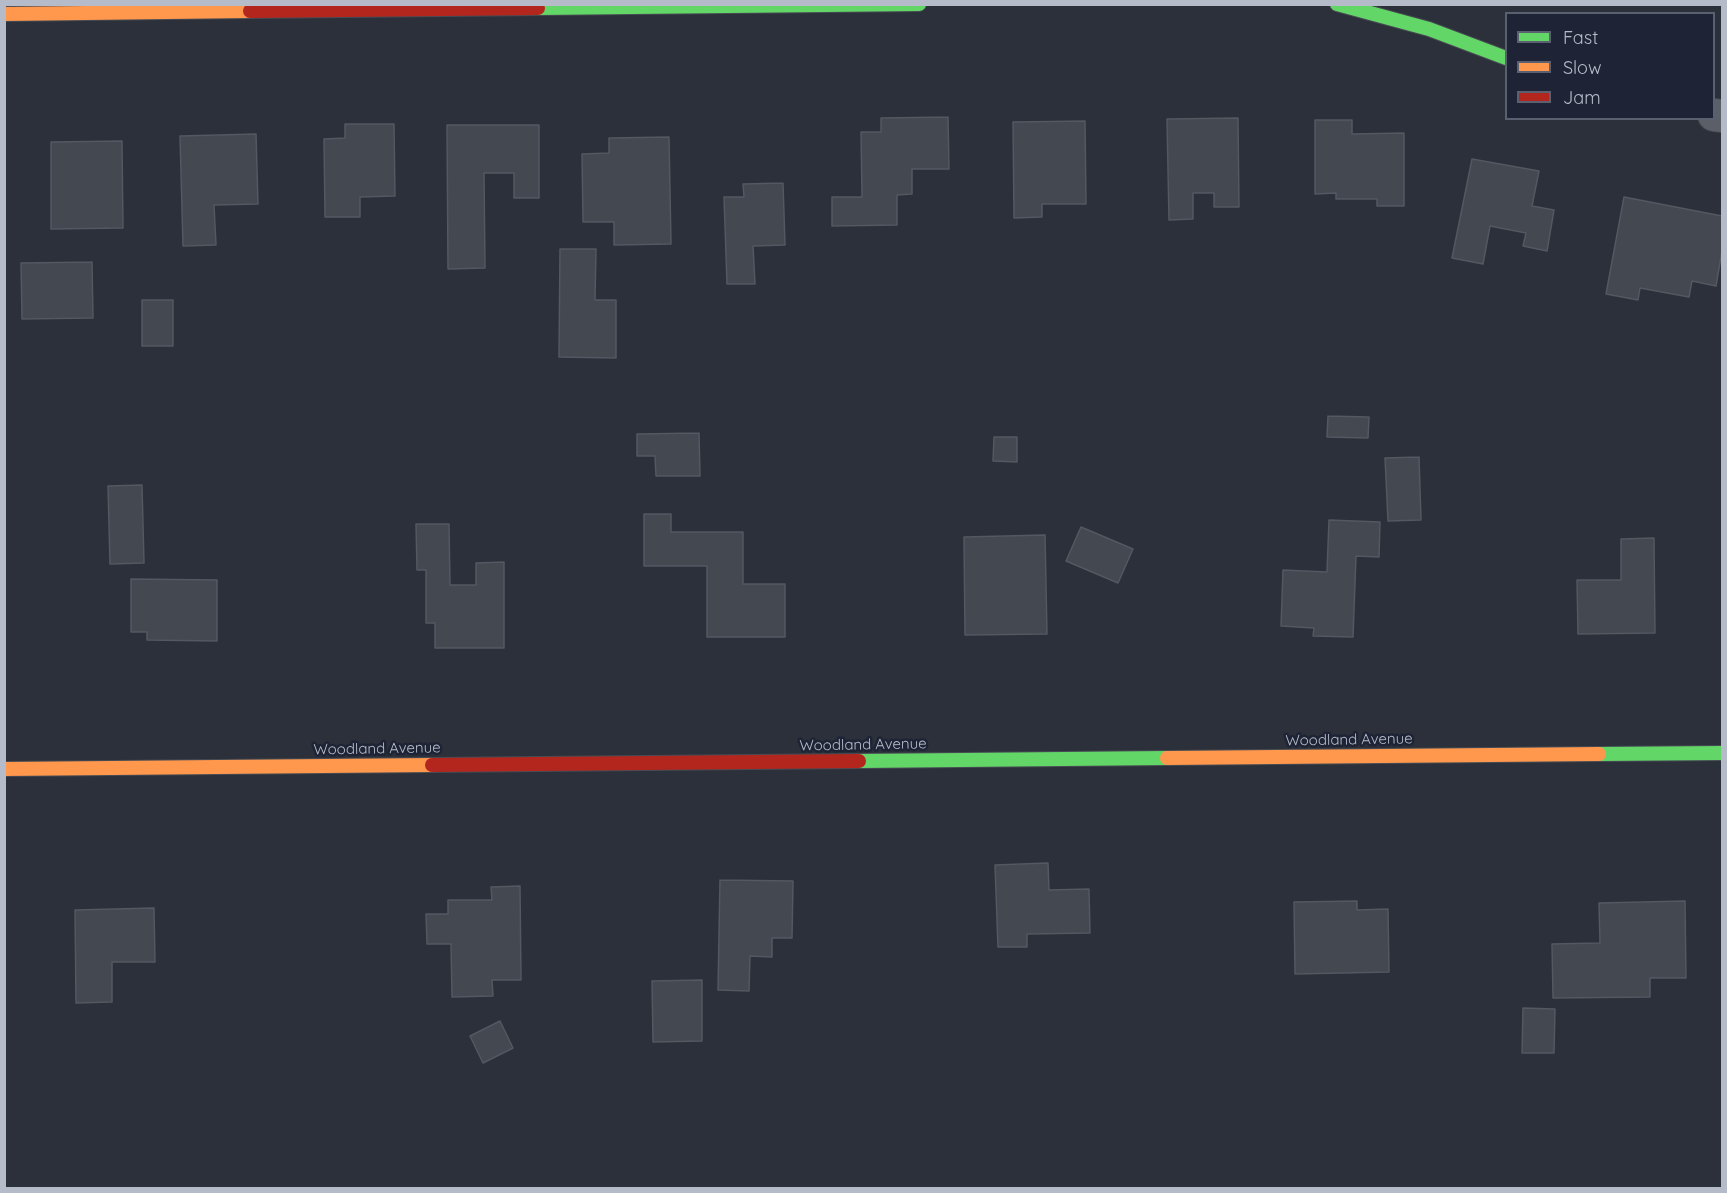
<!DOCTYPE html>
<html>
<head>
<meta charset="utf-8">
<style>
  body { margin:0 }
  #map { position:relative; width:1727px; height:1193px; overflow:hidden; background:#2b303a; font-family:Quicksand,sans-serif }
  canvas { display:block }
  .frame { position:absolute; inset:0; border:6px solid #b6bbca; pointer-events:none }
  .legend { position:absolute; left:1505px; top:12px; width:210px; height:108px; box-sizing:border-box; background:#1e2435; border:2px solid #5b6071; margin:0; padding:8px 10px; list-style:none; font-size:18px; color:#b6bbca }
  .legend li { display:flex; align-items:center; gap:12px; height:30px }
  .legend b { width:30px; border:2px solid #5b6071 }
</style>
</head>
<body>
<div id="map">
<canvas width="1727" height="1193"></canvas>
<div class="frame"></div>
<ul class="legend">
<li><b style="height:8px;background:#63d668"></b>Fast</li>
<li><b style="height:8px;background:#ff974d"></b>Slow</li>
<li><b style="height:8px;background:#b3261e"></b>Jam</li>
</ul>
</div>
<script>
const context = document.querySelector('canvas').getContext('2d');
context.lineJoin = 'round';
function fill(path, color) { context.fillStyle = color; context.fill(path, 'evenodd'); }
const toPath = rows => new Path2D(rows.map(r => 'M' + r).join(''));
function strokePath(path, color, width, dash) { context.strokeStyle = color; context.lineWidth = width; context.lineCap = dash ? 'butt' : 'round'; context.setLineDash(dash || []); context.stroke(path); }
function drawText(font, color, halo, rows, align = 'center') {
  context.font = font + ' Quicksand,sans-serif'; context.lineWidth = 5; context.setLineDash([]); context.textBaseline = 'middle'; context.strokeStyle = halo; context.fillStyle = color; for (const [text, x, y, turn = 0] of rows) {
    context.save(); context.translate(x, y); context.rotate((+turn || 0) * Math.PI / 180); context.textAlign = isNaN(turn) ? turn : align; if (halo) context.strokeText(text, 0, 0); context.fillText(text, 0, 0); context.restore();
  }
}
const building = toPath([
  [948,117,949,169,912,169,912,194,897,195,897,225,832,226,832,197,862,197,861,132,881,132,881,118,948,117],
  [1238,118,1239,207,1214,207,1214,193,1193,193,1193,219,1169,220,1167,119,1238,118],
  [1315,120,1352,120,1352,134,1404,133,1404,206,1377,206,1377,199,1336,199,1336,193,1315,194,1315,120],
  [1085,121,1086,204,1042,204,1042,217,1014,218,1013,122,1085,121],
  [345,124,394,124,395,196,360,197,360,217,325,217,324,139,345,138,345,124],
  [447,125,539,125,539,198,514,198,514,173,484,173,485,268,448,269,447,125],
  [256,134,258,204,214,205,216,245,183,246,180,136,256,134],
  [669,137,671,244,614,245,614,222,583,222,582,154,609,153,609,138,669,137],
  [122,141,123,228,51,229,51,142,122,141],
  [1472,159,1539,171,1532,206,1554,210,1547,251,1523,246,1526,233,1490,226,1483,264,1452,258,1472,159],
  [783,183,785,245,753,246,755,284,727,284,724,197,744,197,743,184,783,183],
  [1624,197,1722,216,1722,251,1716,286,1692,281,1689,297,1640,288,1638,300,1606,294,1624,197],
  [560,249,596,249,595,300,616,300,616,358,559,357,560,249],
  [92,262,93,318,22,319,21,263,92,262],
  [142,300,173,300,173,346,142,346,142,300],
  [1328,416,1369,417,1368,438,1327,437,1328,416],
  [699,433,700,476,656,476,655,456,637,456,637,434,699,433],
  [994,437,1017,437,1017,462,993,461,994,437],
  [1419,457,1421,520,1388,521,1385,458,1419,457],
  [142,485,144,563,110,564,108,486,142,485],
  [644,514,671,514,671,532,743,532,743,584,785,584,785,637,707,637,707,566,644,566,644,514],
  [1329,520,1380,522,1379,557,1356,556,1353,637,1313,636,1314,628,1281,626,1283,570,1327,572,1329,520],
  [416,524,449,524,450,585,476,585,476,563,504,562,504,648,435,648,435,623,426,623,426,570,417,570,416,524],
  [1081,527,1133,549,1118,583,1066,561,1081,527],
  [1045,535,1047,634,965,635,964,537,1045,535],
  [1654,538,1655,633,1578,634,1577,580,1621,580,1621,539,1654,538],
  [131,579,217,580,217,641,147,640,147,632,131,632,131,579],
  [1048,863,1049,890,1089,889,1090,933,1027,934,1027,947,998,947,995,865,1048,863],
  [720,880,793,881,792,938,772,938,772,957,750,956,749,991,718,990,720,880],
  [520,886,521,980,492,980,493,996,452,997,451,944,427,944,426,914,448,914,448,900,492,900,491,887,520,886],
  [1357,901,1357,910,1388,909,1389,972,1295,974,1294,902,1357,901],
  [1685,901,1686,978,1650,978,1650,997,1553,998,1552,944,1600,943,1599,903,1685,901],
  [154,908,155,962,112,962,112,1002,76,1003,75,910,154,908],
  [702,980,702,1041,653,1042,652,981,702,980],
  [1523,1008,1555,1009,1554,1053,1522,1053,1523,1008],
  [500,1021,513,1048,483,1063,470,1036,500,1021]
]);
const street = toPath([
  [1714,115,1722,116]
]);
const fast = toPath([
  [1337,4,1429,29,1506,58],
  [538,8,919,4],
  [1599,754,1722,753],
  [859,761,1167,758]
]);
const slow = toPath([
  [4,14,250,11],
  [1167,758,1599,754],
  [4,769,432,765]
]);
const jam = toPath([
  [250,11,538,8],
  [432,765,859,761]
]);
const streetNames = [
  ["Woodland Avenue",1349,740,-1],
  ["Woodland Avenue",863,745,-1],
  ["Woodland Avenue",377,749,-1]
];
fill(building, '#444850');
strokePath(building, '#535861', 1.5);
strokePath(street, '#474b53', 34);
strokePath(fast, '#474b53', 16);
strokePath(slow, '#474b53', 16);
strokePath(jam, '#474b53', 16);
strokePath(street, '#5b5f67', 32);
strokePath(fast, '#63d668', 14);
strokePath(slow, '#ff974d', 14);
strokePath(jam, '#b3261e', 14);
drawText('15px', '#b6bbca', '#1e2435', streetNames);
</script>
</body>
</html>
